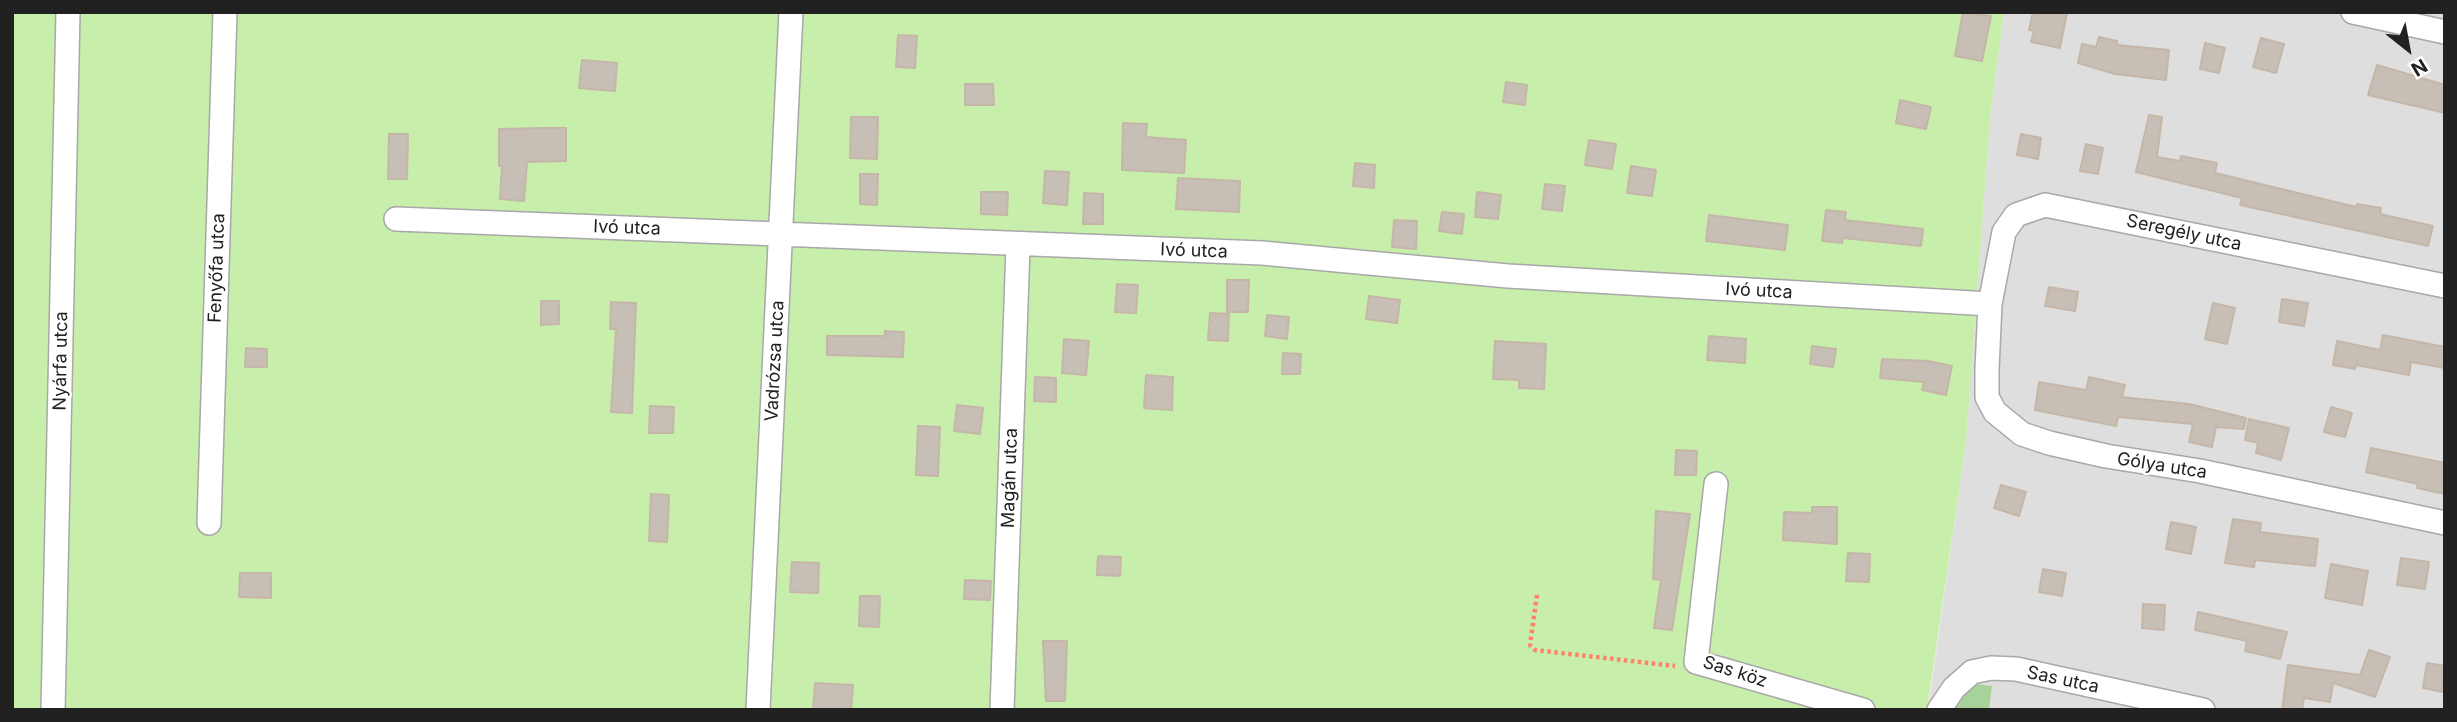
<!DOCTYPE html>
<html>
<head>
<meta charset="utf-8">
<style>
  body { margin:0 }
  #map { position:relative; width:2457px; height:722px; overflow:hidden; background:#f2efe7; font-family:Inter,sans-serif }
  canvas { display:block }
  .frame { position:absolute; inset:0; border:14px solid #212121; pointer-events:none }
  .north { position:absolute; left:2373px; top:14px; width:70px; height:70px; -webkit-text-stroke:5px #fff; paint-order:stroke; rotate:149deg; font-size:19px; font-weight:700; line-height:28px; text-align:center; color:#212121 }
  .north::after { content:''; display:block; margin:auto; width:24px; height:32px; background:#212121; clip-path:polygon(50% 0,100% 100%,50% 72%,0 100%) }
</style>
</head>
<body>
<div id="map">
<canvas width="2457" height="722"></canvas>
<div class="frame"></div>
<div class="north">N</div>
</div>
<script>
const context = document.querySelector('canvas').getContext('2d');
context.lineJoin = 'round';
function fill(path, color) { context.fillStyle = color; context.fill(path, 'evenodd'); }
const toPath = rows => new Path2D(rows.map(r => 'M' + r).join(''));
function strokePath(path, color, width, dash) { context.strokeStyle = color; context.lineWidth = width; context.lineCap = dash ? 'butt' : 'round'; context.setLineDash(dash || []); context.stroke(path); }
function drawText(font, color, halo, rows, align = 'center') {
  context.font = font + ' Inter,sans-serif'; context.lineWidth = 5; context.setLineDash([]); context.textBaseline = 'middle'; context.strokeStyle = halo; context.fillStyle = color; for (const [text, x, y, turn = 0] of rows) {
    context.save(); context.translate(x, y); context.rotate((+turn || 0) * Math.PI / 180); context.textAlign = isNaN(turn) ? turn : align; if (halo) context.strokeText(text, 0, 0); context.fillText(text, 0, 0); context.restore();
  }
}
const residential = toPath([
  [2004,12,2445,12,2445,710,1928,710,1966,442,1990,118]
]);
const grass = toPath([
  [12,12,2004,12,1990,118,1966,442,1927,710,12,710]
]);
const forest = toPath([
  [1976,684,1992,686,1989,710,1948,710,1961,693]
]);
const building = toPath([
  [1963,12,1991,16,1982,61,1955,56,1963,12],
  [2033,12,2067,12,2060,48,2031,42,2034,31,2029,30,2033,12],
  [898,35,917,36,915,68,896,67,898,35],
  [2099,37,2117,41,2117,45,2169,50,2166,80,2115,74,2078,63,2082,44,2096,47,2099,37],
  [2261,38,2284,44,2276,73,2253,67,2261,38],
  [2205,43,2225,48,2219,73,2200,69,2205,43],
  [582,60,617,63,615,91,579,88,582,60],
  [2377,65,2445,85,2445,113,2368,95,2377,65],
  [1506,82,1527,85,1525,105,1503,102,1506,82],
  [965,84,993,84,994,105,965,105,965,84],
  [1900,100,1931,107,1926,129,1896,123,1900,100],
  [2149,115,2162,117,2157,157,2180,161,2181,156,2217,163,2215,173,2356,207,2357,204,2381,208,2380,214,2433,226,2428,246,2240,205,2242,198,2136,172,2149,115],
  [851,117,878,117,877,159,850,158,851,117],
  [1123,123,1147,124,1146,137,1186,140,1184,173,1122,170,1123,123],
  [543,128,566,128,566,161,527,162,524,201,500,199,502,166,499,166,499,129,543,128],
  [389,134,408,134,407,179,388,179,389,134],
  [2021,134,2041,138,2038,159,2017,155,2021,134],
  [1589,140,1616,144,1612,169,1585,165,1589,140],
  [2086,144,2103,148,2098,174,2080,171,2086,144],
  [1355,163,1375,165,1374,188,1353,186,1355,163],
  [1631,166,1656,170,1652,196,1627,193,1631,166],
  [1045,171,1069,172,1067,205,1043,203,1045,171],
  [860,174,878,174,877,205,860,204,860,174],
  [1178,178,1240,181,1239,212,1176,209,1178,178],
  [1545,184,1565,186,1562,211,1542,209,1545,184],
  [981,192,1008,192,1007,215,981,214,981,192],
  [1477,192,1501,195,1498,219,1475,217,1477,192],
  [1084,193,1103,194,1103,224,1083,224,1084,193],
  [1826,210,1846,212,1845,220,1923,229,1921,246,1843,238,1842,243,1822,241,1826,210],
  [1442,212,1464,214,1462,234,1439,231,1442,212],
  [1709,215,1788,225,1785,250,1706,241,1709,215],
  [1394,220,1417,221,1416,249,1392,247,1394,220],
  [1227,280,1249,280,1248,312,1227,312,1227,280],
  [1117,284,1138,285,1136,313,1115,312,1117,284],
  [2049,287,2078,292,2075,311,2045,306,2049,287],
  [1369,296,1400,300,1397,323,1366,319,1369,296],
  [2282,299,2308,303,2304,326,2279,322,2282,299],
  [541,301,559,301,559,324,541,325,541,301],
  [611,302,636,303,632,413,611,412,616,329,610,329,611,302],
  [2213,303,2235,308,2227,344,2205,339,2213,303],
  [1210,313,1229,314,1228,341,1208,340,1210,313],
  [1267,315,1289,317,1287,339,1265,336,1267,315],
  [885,331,904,332,903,357,827,355,827,336,885,336,885,331],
  [2383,335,2445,347,2445,368,2411,362,2409,375,2356,365,2355,369,2333,365,2337,341,2380,350,2383,335],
  [1709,336,1746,339,1745,363,1707,360,1709,336],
  [1064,339,1089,341,1086,375,1062,373,1064,339],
  [1495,341,1546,344,1544,389,1519,388,1519,380,1493,379,1495,341],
  [1812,346,1836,349,1833,367,1810,364,1812,346],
  [246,348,267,349,267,367,245,367,246,348],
  [1283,353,1301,354,1300,374,1282,374,1283,353],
  [1882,359,1928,361,1952,366,1946,395,1922,390,1924,382,1880,378,1882,359],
  [1146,375,1173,377,1172,410,1144,408,1146,375],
  [1035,377,1056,378,1056,402,1034,401,1035,377],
  [2089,377,2125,385,2122,397,2189,404,2246,418,2244,429,2216,427,2212,447,2189,442,2193,424,2118,417,2116,426,2035,410,2039,382,2086,390,2089,377],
  [957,405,983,408,980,434,954,431,957,405],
  [650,406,674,407,673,433,649,433,650,406],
  [2331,407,2352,413,2345,437,2324,432,2331,407],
  [2249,419,2289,428,2281,460,2256,453,2258,443,2245,440,2249,419],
  [918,426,940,427,938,476,916,475,918,426],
  [2371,448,2445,463,2445,494,2417,488,2418,484,2366,472,2371,448],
  [1676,450,1697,451,1696,475,1675,475,1676,450],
  [2001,485,2026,492,2019,516,1994,508,2001,485],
  [651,494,669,495,667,542,649,541,651,494],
  [1812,507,1837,507,1837,544,1783,540,1784,512,1812,513,1812,507],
  [1656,511,1690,514,1672,630,1654,628,1661,580,1653,579,1656,511],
  [2233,519,2261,523,2260,532,2318,539,2315,566,2255,560,2254,567,2225,563,2233,519],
  [2171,522,2196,527,2191,554,2166,549,2171,522],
  [1848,553,1870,554,1869,582,1846,581,1848,553],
  [1098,556,1121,557,1120,576,1097,575,1098,556],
  [2401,558,2429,562,2425,589,2397,585,2401,558],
  [792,562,819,563,818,593,790,592,792,562],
  [2331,564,2368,571,2362,605,2325,598,2331,564],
  [2043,569,2066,573,2062,596,2039,592,2043,569],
  [240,573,271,573,271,598,239,597,240,573],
  [965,580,991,581,990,600,964,599,965,580],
  [860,596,880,596,879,627,859,626,860,596],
  [2143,604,2165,605,2164,630,2142,628,2143,604],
  [2198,612,2287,632,2280,659,2245,651,2247,641,2195,630,2198,612],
  [1043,641,1067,641,1065,701,1046,701,1043,641],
  [2369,650,2390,657,2375,697,2333,683,2330,702,2304,698,2302,710,2282,710,2288,665,2360,675,2369,650],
  [2427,663,2445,666,2443,692,2423,688,2427,663],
  [815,683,853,685,851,710,813,710,815,683]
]);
const path = toPath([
  [1537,595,1530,645,1535,650,1675,666]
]);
const street = toPath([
  [2353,12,2445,32],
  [396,219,1262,253,1508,276,1990,304],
  [2445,286,2045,205,2016,215,2004,232,1990,304,1987,369,1987,397,1995,412,2022,434,2049,443,2106,456,2200,471,2445,523],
  [1716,484,1696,662,1863,710],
  [209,523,225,12],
  [53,710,68,12],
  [758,710,791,12],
  [1002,710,1018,246],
  [1939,710,1954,688,1972,672,1991,668,2016,669,2203,710]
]);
const streetNames = [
  ["Ivó utca",627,228,2],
  ["Seregély utca",2184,233,12],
  ["Ivó utca",1194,251,2],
  ["Fenyőfa utca",217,268,-88],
  ["Ivó utca",1759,291,3],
  ["Nyárfa utca",61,361,-89],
  ["Vadrózsa utca",775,361,-87],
  ["Gólya utca",2162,466,9],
  ["Magán utca",1010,478,-88],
  ["Sas köz",1735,672,18],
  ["Sas utca",2063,680,12]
];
fill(residential, '#dfdede');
fill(grass, '#c8eeab');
fill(forest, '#a7d39a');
fill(building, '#c7beb6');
strokePath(building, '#c5b6a8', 2);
strokePath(street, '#a8a8a8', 26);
strokePath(path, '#ff836b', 4.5, [3.5, 3.5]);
strokePath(street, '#fff', 23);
drawText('18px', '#212121', '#fff', streetNames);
</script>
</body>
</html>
